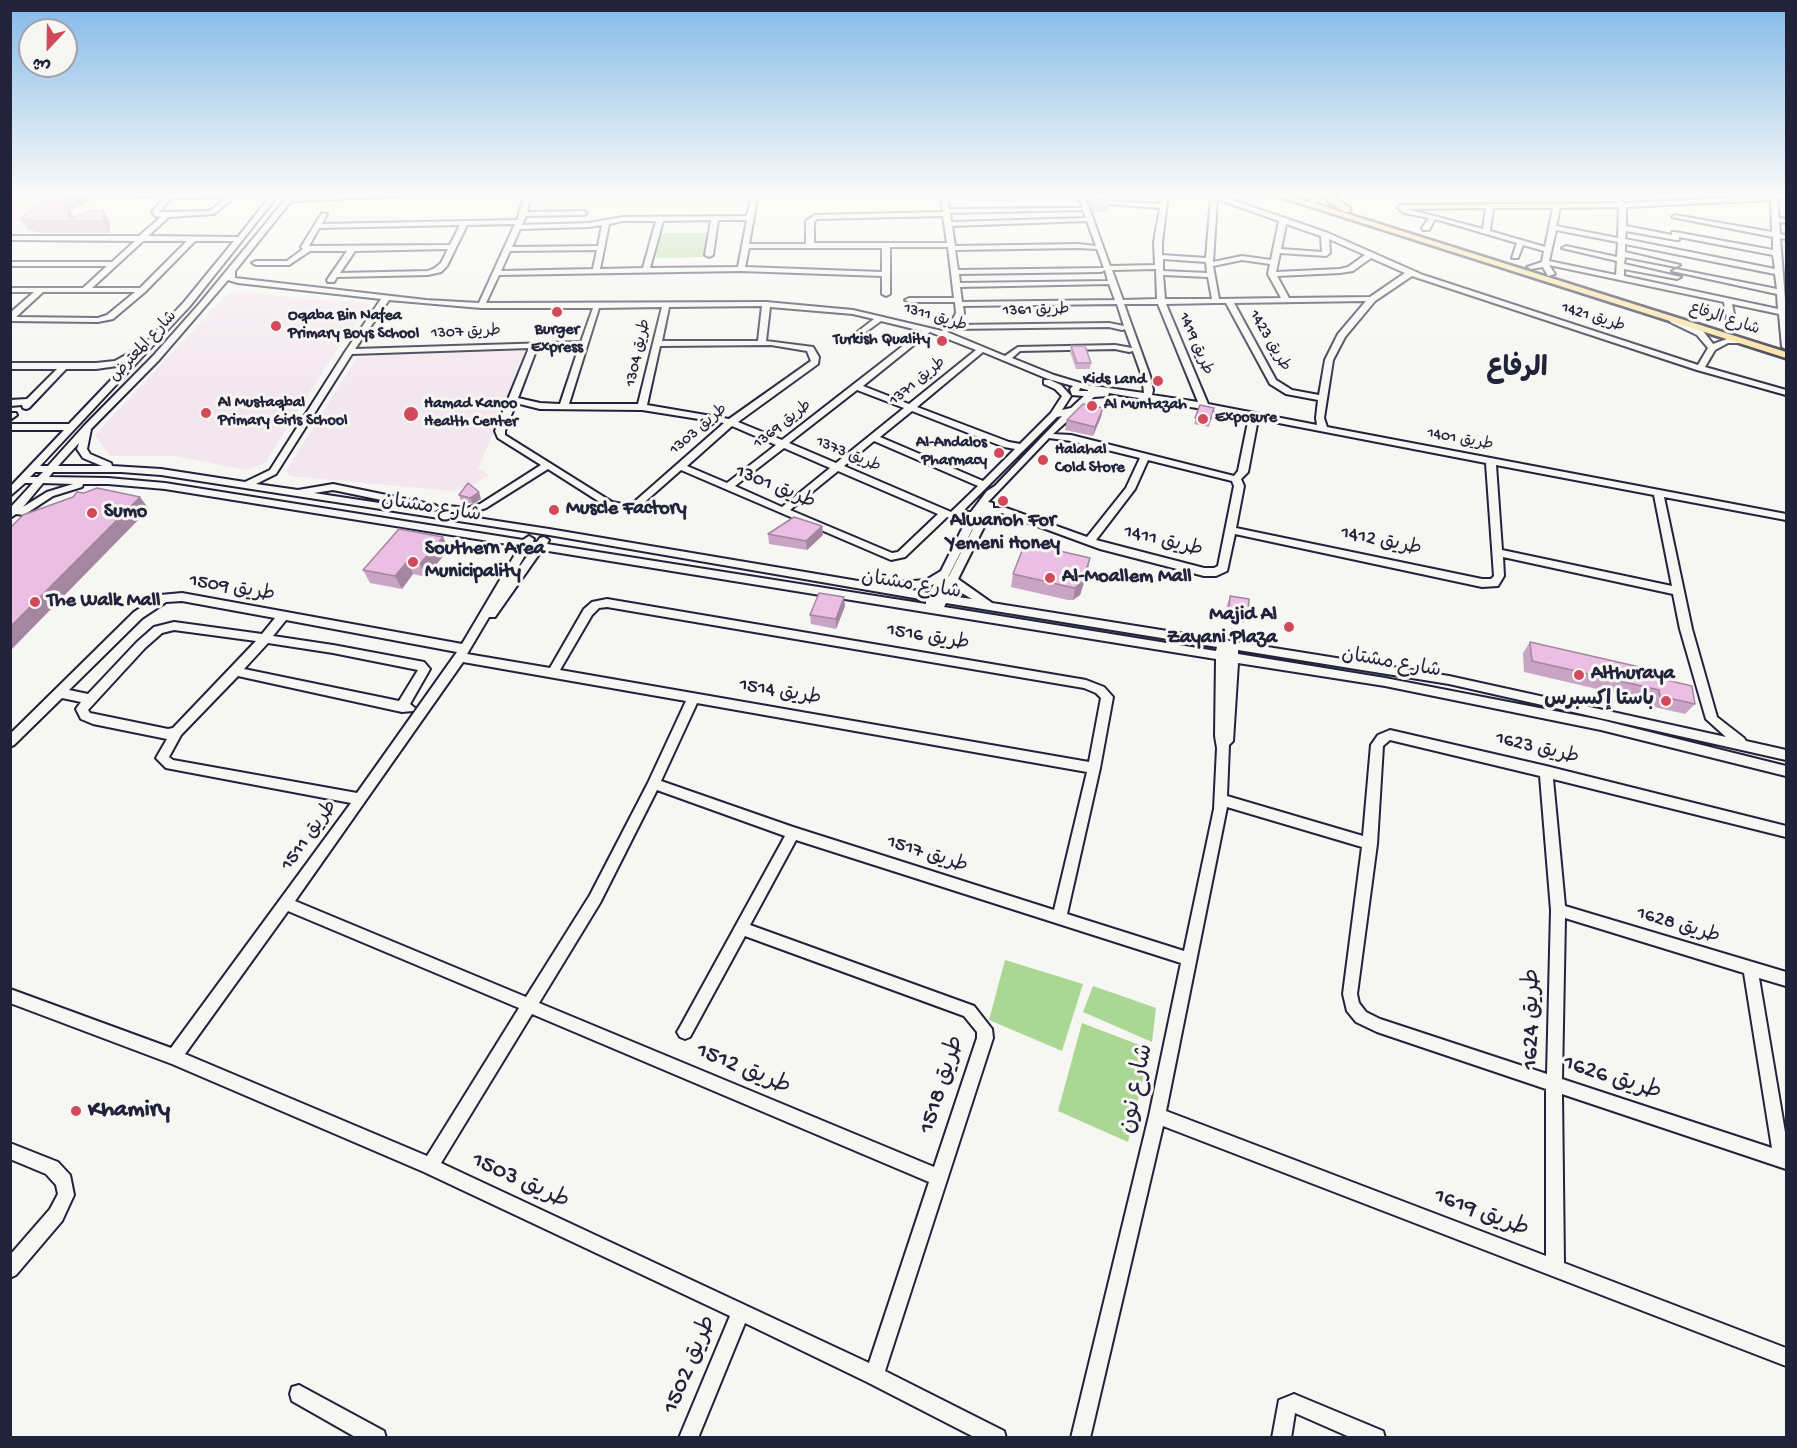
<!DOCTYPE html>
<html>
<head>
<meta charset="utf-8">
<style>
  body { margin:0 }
  #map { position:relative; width:1797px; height:1448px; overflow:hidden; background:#f6f6f2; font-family:"Gochi Hand","Playpen Sans Arabic",sans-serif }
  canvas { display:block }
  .frame { position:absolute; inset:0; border:12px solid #22223b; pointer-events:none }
  .north { position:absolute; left:18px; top:18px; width:60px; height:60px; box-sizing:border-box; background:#f6f6f2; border:2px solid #a1a1a9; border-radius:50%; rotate:202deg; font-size:16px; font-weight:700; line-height:24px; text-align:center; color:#22223b }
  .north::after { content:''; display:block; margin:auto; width:21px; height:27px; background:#d1495b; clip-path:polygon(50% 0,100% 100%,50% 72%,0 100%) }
</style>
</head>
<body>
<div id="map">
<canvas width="1797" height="1448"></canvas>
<div class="frame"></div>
<div class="north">ش</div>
</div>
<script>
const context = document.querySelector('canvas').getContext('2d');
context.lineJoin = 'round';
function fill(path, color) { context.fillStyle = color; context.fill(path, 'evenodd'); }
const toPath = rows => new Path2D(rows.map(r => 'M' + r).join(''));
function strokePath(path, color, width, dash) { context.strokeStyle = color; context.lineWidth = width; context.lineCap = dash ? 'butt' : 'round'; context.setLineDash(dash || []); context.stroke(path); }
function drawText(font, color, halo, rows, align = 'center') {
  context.font = font + ' "Gochi Hand","Playpen Sans Arabic",sans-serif'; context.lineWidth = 6; context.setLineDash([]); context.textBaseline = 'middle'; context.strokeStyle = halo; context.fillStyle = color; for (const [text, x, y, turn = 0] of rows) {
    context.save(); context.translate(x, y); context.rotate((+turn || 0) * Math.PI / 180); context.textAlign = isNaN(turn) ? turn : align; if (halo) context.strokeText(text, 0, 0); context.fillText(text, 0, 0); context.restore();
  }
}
const built = toPath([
  [11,194,62,194,14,236,11,236],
  [614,194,748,194,747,204,592,205,590,208,560,208,561,202,549,202,549,199,544,199,542,204,556,204,555,210,531,210,536,197,542,195],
  [238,291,290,297,289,299,366,302,370,305,338,348,265,463,248,470,175,456,110,456,95,435,227,294],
  [522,350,527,355,478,468,489,475,470,487,453,491,290,476,286,471,356,359,365,355]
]);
const green = toPath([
  [659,233,710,233,703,257,656,258],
  [1005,960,1083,984,1062,1051,989,1020],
  [1093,986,1156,1008,1152,1042,1083,1012],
  [1082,1023,1150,1049,1128,1142,1058,1111]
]);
const minor = toPath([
  [132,194,154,194,151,196,135,196,132,194],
  [168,194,238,194,214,214,169,217,148,236,238,237,272,194,279,194,190,306,40,466,48,466,84,426,153,356,200,303,284,201,284,198,289,194,296,194,294,197,407,194,404,196,291,201,235,271,235,278,426,300,479,303,515,224,467,225,447,266,441,272,428,275,337,277,334,282,328,282,327,280,347,251,310,251,289,265,256,265,252,263,256,261,287,261,303,249,301,247,322,213,327,214,322,224,517,220,525,194,531,194,527,212,584,211,587,213,584,215,526,216,522,225,589,223,623,217,747,216,752,194,758,194,749,244,806,244,806,221,815,215,943,212,941,194,947,194,949,209,1082,208,1078,194,1084,194,1110,266,1155,265,1154,242,1160,208,1095,203,1092,201,1093,200,1160,204,1162,194,1168,194,1162,242,1162,255,1206,258,1211,197,1205,194,1215,194,1328,233,1423,275,1698,365,1708,348,1697,335,1670,322,1670,318,1676,318,1703,331,1713,344,1727,339,1742,339,1742,343,1728,343,1715,350,1705,367,1786,390,1786,395,1697,370,1412,276,1375,301,1345,337,1333,360,1324,418,1327,427,1786,514,1786,520,1664,497,1692,629,1717,717,1744,738,1746,741,1786,750,1786,760,1449,684,1238,650,1238,654,1385,678,1601,720,1786,766,1786,776,1601,730,1385,686,1238,663,1233,741,1229,745,1227,796,1363,836,1371,745,1378,735,1390,730,1546,766,1786,826,1786,837,1553,779,1565,906,1786,972,1786,986,1759,978,1786,1138,1786,1169,1562,1094,1564,1263,1786,1348,1786,1366,1163,1126,1090,1438,1071,1438,1149,1116,1181,963,796,840,750,925,974,1006,992,1029,993,1038,885,1371,1004,1431,1006,1438,976,1438,867,1382,745,1323,698,1438,679,1438,730,1316,424,1172,172,1064,10,1003,10,989,171,1048,351,803,166,768,156,758,167,739,93,724,81,719,76,709,81,702,62,698,14,745,10,747,10,734,134,612,160,595,182,593,462,644,520,546,165,489,108,484,83,484,82,487,53,496,24,515,16,514,10,518,10,508,33,483,25,483,10,496,10,487,64,430,10,430,10,424,69,424,131,359,117,366,96,369,66,369,29,408,26,409,23,408,22,405,10,406,10,400,27,399,57,369,10,369,10,363,96,363,115,361,131,352,137,352,184,302,234,241,195,241,145,292,113,319,98,322,10,321,10,313,34,292,10,292,10,288,83,288,107,266,10,266,10,262,112,262,135,241,10,240,10,236,139,236,161,217,155,216,152,212,168,194],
  [227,197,210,211,159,212,172,198,227,197],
  [1217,199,1279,221,1271,260,1242,256,1213,262,1217,199],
  [1083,210,1086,218,951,222,950,213,1083,210],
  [943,216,947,243,814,243,814,222,817,219,943,216],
  [711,220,705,255,709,257,713,255,718,220,747,220,738,267,650,268,663,221,711,220],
  [623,221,656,221,643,268,600,269,609,224,623,221],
  [1087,221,1096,246,1078,244,955,246,952,226,1087,221],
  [1286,224,1321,236,1322,252,1281,249,1286,224],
  [460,225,450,245,309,246,319,228,460,225],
  [602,225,598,246,512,247,520,229,589,227,602,225],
  [1329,239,1365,255,1348,267,1340,269,1276,272,1280,253,1326,256,1330,253,1329,239],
  [143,241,187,241,140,288,92,288,143,241],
  [890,247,948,247,954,298,909,298,905,300,909,302,955,302,956,313,953,319,942,331,853,310,766,302,486,303,499,275,741,271,882,276,882,294,886,296,890,294,890,247],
  [749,248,882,248,882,272,745,267,749,248],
  [1078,248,1097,249,1104,268,958,270,955,250,1078,248],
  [448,249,441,263,435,268,428,271,340,273,355,251,448,249],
  [597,250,593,269,501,271,510,251,597,250],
  [1371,258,1405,273,1370,297,1289,298,1277,276,1340,273,1353,271,1371,258],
  [1163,259,1206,262,1207,273,1163,271,1163,259],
  [1242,260,1270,264,1268,274,1281,298,1219,299,1213,266,1242,260],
  [1156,269,1157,299,1123,300,1112,270,1156,269],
  [1105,270,1108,281,960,283,959,274,1101,272,1105,270],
  [1163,275,1208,277,1212,299,1165,299,1163,275],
  [228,280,238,283,381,299,345,352,270,470,245,482,161,469,112,466,111,463,90,454,87,449,91,429,159,360,228,280],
  [1109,284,1115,300,962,302,960,287,1109,284],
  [43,292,135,292,107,315,98,318,16,317,43,292],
  [389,300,481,308,593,308,581,342,355,349,389,300],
  [1366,301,1338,334,1325,360,1319,395,1292,390,1276,380,1234,303,1366,301],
  [1216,303,1226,303,1270,384,1286,394,1318,400,1316,418,1317,425,1208,404,1166,304,1216,303],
  [1117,304,1124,326,1109,323,957,325,964,313,963,306,1117,304],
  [1124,304,1158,304,1198,402,1152,395,1153,390,1150,376,1124,304],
  [762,306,758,341,662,341,669,307,762,306],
  [662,307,638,404,569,404,599,308,662,307],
  [770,307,853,314,874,319,856,333,855,335,859,337,881,321,922,331,782,440,738,422,818,364,819,357,813,347,766,341,770,307],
  [1109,327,1122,330,1125,329,1132,348,1115,345,1018,347,1005,356,947,332,951,329,1109,327],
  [930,332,976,350,909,404,863,386,930,332],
  [771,345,807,351,811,361,729,419,647,405,660,346,771,345],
  [579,347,560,404,540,403,518,398,537,348,579,347],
  [529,348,495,431,498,438,541,465,480,504,467,508,448,506,445,507,445,511,468,514,486,508,548,469,606,506,628,511,639,507,681,470,891,560,905,557,947,517,953,519,967,519,941,571,926,580,899,582,895,583,894,587,549,529,314,493,333,490,435,511,440,508,435,505,333,484,298,490,256,484,276,474,352,354,529,348],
  [1115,349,1129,352,1133,351,1142,376,1144,393,1087,385,1054,375,1012,358,1020,351,1115,349],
  [983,352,1048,379,1073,386,1070,389,1072,395,1084,396,1071,408,1062,410,1071,396,1061,385,1050,380,1044,380,1044,384,1055,389,1062,396,1051,413,1020,444,1009,442,917,407,983,352],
  [1080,388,1088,390,1088,391,1079,391,1080,388],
  [857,390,904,408,836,463,789,443,857,390],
  [1109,393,1249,417,1238,471,1234,476,1071,435,1053,434,1094,397,1108,396,1109,393],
  [516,403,540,409,642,410,724,423,633,503,627,505,612,502,505,435,505,431,516,403],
  [912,411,1004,447,1015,449,983,481,880,437,912,411],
  [1062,416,995,486,987,491,971,512,962,512,1057,417,1062,416],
  [1258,419,1486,463,1494,576,1491,579,1482,579,1236,528,1244,486,1241,479,1248,472,1258,419],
  [732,426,776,445,727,483,687,466,732,426],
  [1049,438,1071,441,1140,458,1126,488,1087,537,1006,508,993,508,993,503,988,502,1049,438],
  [874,441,978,486,951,512,844,466,874,441],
  [79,443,77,449,83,458,102,466,58,466,79,443],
  [784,448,830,468,782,507,735,486,784,448],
  [1148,460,1232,481,1234,486,1218,566,1214,568,1204,568,1096,540,1135,489,1148,460],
  [1496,465,1654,495,1672,586,1502,550,1496,465],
  [838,471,938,514,898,552,892,553,790,510,838,471],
  [35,472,43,472,38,477,30,477,35,472],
  [53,472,121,472,161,475,549,535,926,600,926,604,547,544,549,540,544,537,540,538,537,542,533,542,534,539,529,536,523,540,165,483,108,478,49,477,53,472],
  [43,483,73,484,47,492,23,507,43,483],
  [981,513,949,576,948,577,979,516,981,513],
  [1002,513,1100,549,1204,576,1216,576,1227,571,1235,534,1482,587,1498,586,1504,576,1503,557,1673,594,1680,629,1706,719,1726,737,1449,676,992,603,958,579,990,515,1002,513],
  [529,548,533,548,513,576,529,548],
  [542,550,1216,659,1215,736,1217,748,1214,809,1184,951,1067,914,1100,768,1113,697,1104,687,1086,680,607,599,592,602,584,609,550,668,467,654,489,617,495,617,542,550],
  [934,584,929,593,906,589,928,587,934,584],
  [954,587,960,592,972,599,950,596,954,587],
  [182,601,275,618,262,634,174,622,154,627,137,642,88,694,69,690,142,618,166,602,182,601],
  [946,603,1217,647,1216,651,944,607,946,603],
  [607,607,1084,688,1096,693,1101,698,1089,762,560,670,592,615,599,608,607,607],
  [286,620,457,652,357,793,173,760,169,757,181,735,238,676,402,712,413,711,415,708,410,704,430,669,424,662,333,645,273,636,286,620],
  [174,630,256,641,173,728,168,729,90,713,88,710,145,648,162,633,174,630],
  [268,643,333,653,418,670,399,701,244,669,268,643],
  [463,662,686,701,648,783,590,895,526,997,295,901,463,662],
  [697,703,1087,772,1054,910,793,827,661,781,697,703],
  [1390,740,1540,776,1551,910,1547,1074,1380,1019,1366,1012,1359,1003,1357,994,1377,844,1383,746,1390,740],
  [657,790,785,836,680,1027,677,1032,680,1037,685,1039,690,1037,745,936,964,1016,977,1032,977,1038,934,1167,539,1003,600,903,657,790],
  [1227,807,1362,847,1343,994,1347,1011,1356,1022,1377,1032,1546,1089,1546,1256,1166,1111,1227,807],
  [288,911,519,1008,427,1156,185,1054,288,911],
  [1565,918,1744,973,1772,1148,1562,1079,1565,918],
  [532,1014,929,1182,869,1363,441,1163,532,1014],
  [1319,194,1326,194,1311,206,1307,206,1307,204,1319,194],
  [1607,194,1614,194,1625,203,1766,196,1765,194,1786,195,1786,199,1777,199,1779,218,1786,219,1786,223,1779,222,1780,234,1786,235,1786,239,1780,238,1786,311,1786,349,1782,347,1779,314,1732,304,1735,319,1731,321,1727,319,1724,302,1549,265,1555,274,1548,276,1543,267,1531,269,1527,267,1542,262,1544,251,1523,245,1518,258,1512,258,1517,243,1435,219,1429,230,1423,230,1422,228,1429,218,1404,213,1398,208,1401,205,1617,203,1607,194],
  [1771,200,1772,232,1675,215,1672,217,1773,237,1773,250,1675,232,1672,232,1672,235,1626,226,1626,207,1771,200],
  [1619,207,1618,238,1556,226,1560,208,1619,207],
  [1486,208,1483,229,1407,209,1486,208],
  [1493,208,1553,208,1545,247,1490,231,1493,208],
  [1556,230,1618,242,1617,257,1566,246,1562,248,1617,261,1616,275,1549,261,1556,230],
  [1626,231,1676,240,1679,240,1679,237,1773,255,1775,269,1625,239,1626,231],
  [1625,244,1775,274,1777,289,1676,269,1672,271,1777,294,1778,309,1624,276,1624,269,1677,279,1681,277,1624,264,1625,257,1676,267,1680,265,1625,252,1625,244],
  [10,413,16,413,17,415,10,420,10,413],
  [10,1143,58,1162,70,1175,74,1195,62,1221,16,1275,10,1278,10,1255,50,1209,58,1194,56,1185,46,1174,10,1159,10,1143],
  [299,1385,384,1431,386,1438,357,1438,292,1401,290,1394,292,1387,299,1385],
  [1294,1394,1383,1431,1385,1438,1352,1438,1295,1413,1291,1438,1272,1438,1279,1400,1294,1394]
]);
const major = toPath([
  [1271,194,1284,194,1786,352,1786,358,1271,194],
  [1327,194,1335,194,1335,198,1350,208,1350,212,1344,212,1328,201,1327,194]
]);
const wall = toPath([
  [51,194,90,194,94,200,70,210,74,218,110,222,110,233,41,233,28,230,20,219],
  [897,194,934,194,934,200,898,201],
  [1091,199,1110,200,1108,212,1093,212,1090,205],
  [1071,346,1091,363,1090,369,1076,369,1070,352],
  [1200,405,1214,408,1209,427,1194,424],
  [1101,417,1093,436,1065,430,1067,420],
  [459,495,481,499,473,504,461,501],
  [822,526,823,535,807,550,769,544,768,534],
  [449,549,426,577,413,574,402,589,370,583,363,570],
  [1088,570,1080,595,1073,600,1068,600,1011,587,1013,574],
  [1230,596,1248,614,1244,623,1225,619,1227,605],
  [845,606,836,629,811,624,810,615],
  [1530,642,1645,675,1695,704,1685,714,1650,706,1649,701,1524,672,1523,653]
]);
const shadedWall = toPath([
  [74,194,90,194,94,200,70,210,75,219,70,219,62,200],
  [103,210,110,222,110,233,103,221],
  [1103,408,1101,417,1093,436,1095,427],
  [479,492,481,499,473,504,470,498],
  [140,497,149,509,10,651,10,627],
  [822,526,823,535,807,550,806,541],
  [443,537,449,549,426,577,420,564],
  [1090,558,1088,570,1080,595,1073,600,1075,588],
  [407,562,413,574,402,589,395,576],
  [844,597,845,606,836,629,836,619]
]);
const building = toPath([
  [51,194,74,194,62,200,68,208,70,219,88,211,103,210,103,221,33,221,20,219,51,194],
  [1091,199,1110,200,1108,206,1094,206,1091,199],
  [1071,346,1085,346,1091,363,1077,363,1071,346],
  [1083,404,1103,408,1095,427,1067,420,1083,404],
  [1200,405,1214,408,1210,421,1195,418,1200,405],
  [468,483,479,492,470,498,459,495,468,483],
  [97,488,140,497,10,627,10,528,23,515,73,497,77,492,84,493,97,488],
  [794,517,822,526,806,541,768,534,794,517],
  [399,529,443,537,420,564,407,562,395,576,363,570,399,529],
  [1025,543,1090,558,1082,582,1075,588,1070,587,1013,574,1025,543],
  [819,593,844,597,836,619,810,615,819,593],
  [1230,596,1249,599,1248,614,1229,610,1230,596],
  [1530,642,1644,668,1645,675,1692,686,1695,704,1660,696,1659,690,1532,661,1530,642]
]);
const markers = [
  [557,312,6,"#d1495b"],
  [276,326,6,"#d1495b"],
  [942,341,6,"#d1495b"],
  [1158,381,6,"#d1495b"],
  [1092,406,6,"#d1495b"],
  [206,413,6,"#d1495b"],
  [411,414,8,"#d1495b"],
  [1203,419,6,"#d1495b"],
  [999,453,6,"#d1495b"],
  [1043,460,6,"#d1495b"],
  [1003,501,6,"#d1495b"],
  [554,510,6,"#d1495b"],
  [92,513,6,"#d1495b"],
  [413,562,6,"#d1495b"],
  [1050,578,6,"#d1495b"],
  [35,602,6,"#d1495b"],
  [1289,627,6,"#d1495b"],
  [1579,675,6,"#d1495b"],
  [1666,701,6,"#d1495b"],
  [76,1111,6,"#d1495b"]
];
const farStreetnames = [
  ["طريق 1361",1036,311,-1],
  ["طريق 1311",935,318,17],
  ["طريق 1421",1593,318,18],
  ["شارع الرفاع",1724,320,18],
  ["طريق 1307",466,333,-2],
  ["طريق 1423",1269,341,60],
  ["طريق 1419",1195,344,67],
  ["شارع المعترض",144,347,-47],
  ["طريق 1304",639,353,-77],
  ["طريق 1371",918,382,-39],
  ["طريق 1369",783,425,-38],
  ["طريق 1303",699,430,-40],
  ["طريق 1401",1460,440,11],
  ["طريق 1373",848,455,23]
];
const farPoinames = [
  ["Oqaba Bin Nafea",288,317],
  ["Primary Boys School",288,335],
  ["Burger",557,331,"center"],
  ["Express",557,349,"center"],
  ["Turkish Quality",930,341,"right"],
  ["Kids Land",1146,381,"right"],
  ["Al Mustaqbal",218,404],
  ["Primary Girls School",218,422],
  ["Hamad Kanoo",424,405],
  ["Health Center",424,423],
  ["Al Muntazah",1104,406],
  ["Exposure",1215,419],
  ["Al-Andalos",987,444,"right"],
  ["Pharmacy",987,462,"right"],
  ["Halahal",1055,451],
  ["Cold Store",1055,469]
];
const streetNames = [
  ["طريق 1301",775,488,23],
  ["شارع مشتان",431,509,9],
  ["طريق 1411",1163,542,14],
  ["طريق 1412",1381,542,12],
  ["شارع مشتان",911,586,9],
  ["طريق 1509",232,589,10],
  ["طريق 1516",928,638,10],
  ["شارع مشتان",1391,664,10],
  ["طريق 1514",780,693,10],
  ["طريق 1623",1537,749,14],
  ["طريق 1511",310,836,-54],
  ["طريق 1517",927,855,18],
  ["طريق 1628",1678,926,17]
];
const poiNames = [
  ["Muscle Factory",566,510],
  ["Sumo",104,513],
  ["Alwanoh For",1003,522,"center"],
  ["Yemeni Honey",1003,545,"center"],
  ["Southern Area",425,550],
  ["Municipality",425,573],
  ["Al-Moallem Mall",1062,578],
  ["The Walk Mall",47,602],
  ["Majid Al",1277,616,"right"],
  ["Zayani Plaza",1277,639,"right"],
  ["Althuraya",1591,675],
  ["باستا إكسبرس",1654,701,"right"]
];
const nearStreetnames = [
  ["طريق 1624",1533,1019,-89],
  ["طريق 1512",743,1070,23],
  ["طريق 1626",1612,1079,18],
  ["طريق 1518",943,1085,-72],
  ["شارع نون",1138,1089,-78],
  ["طريق 1503",520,1182,25],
  ["طريق 1619",1481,1214,21],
  ["طريق 1502",691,1365,-67]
];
const nearPoinames = [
  ["Khamiry",88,1111]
];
const farTownnames = [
  ["الرفاع",1517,371]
];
fill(built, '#f3e6ee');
fill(green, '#abd795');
strokePath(minor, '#22223b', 4);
strokePath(major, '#22223b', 5);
fill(minor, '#f6f6f2');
fill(major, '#fadf96');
fill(wall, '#caa4c4');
fill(shadedWall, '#a486a0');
fill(building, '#ebbfe4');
strokePath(building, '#a486a0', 1.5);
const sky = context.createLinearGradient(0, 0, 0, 397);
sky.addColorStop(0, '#83b9e8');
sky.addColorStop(0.49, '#fbfbf9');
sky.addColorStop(1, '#fbfbf900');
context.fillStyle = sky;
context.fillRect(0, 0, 1797, 397);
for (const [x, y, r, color] of markers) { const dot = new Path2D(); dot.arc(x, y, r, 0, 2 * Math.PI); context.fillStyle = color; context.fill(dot); strokePath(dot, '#f6f6f2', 2); }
drawText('16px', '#22223b', '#f6f6f2', farStreetnames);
drawText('bold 16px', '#22223b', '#f6f6f2', farPoinames, 'left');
drawText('20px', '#22223b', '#f6f6f2', streetNames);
drawText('bold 20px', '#22223b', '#f6f6f2', poiNames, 'left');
drawText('24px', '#22223b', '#f6f6f2', nearStreetnames);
drawText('bold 24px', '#22223b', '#f6f6f2', nearPoinames, 'left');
drawText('bold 27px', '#22223b', '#f6f6f2', farTownnames);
</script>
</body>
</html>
